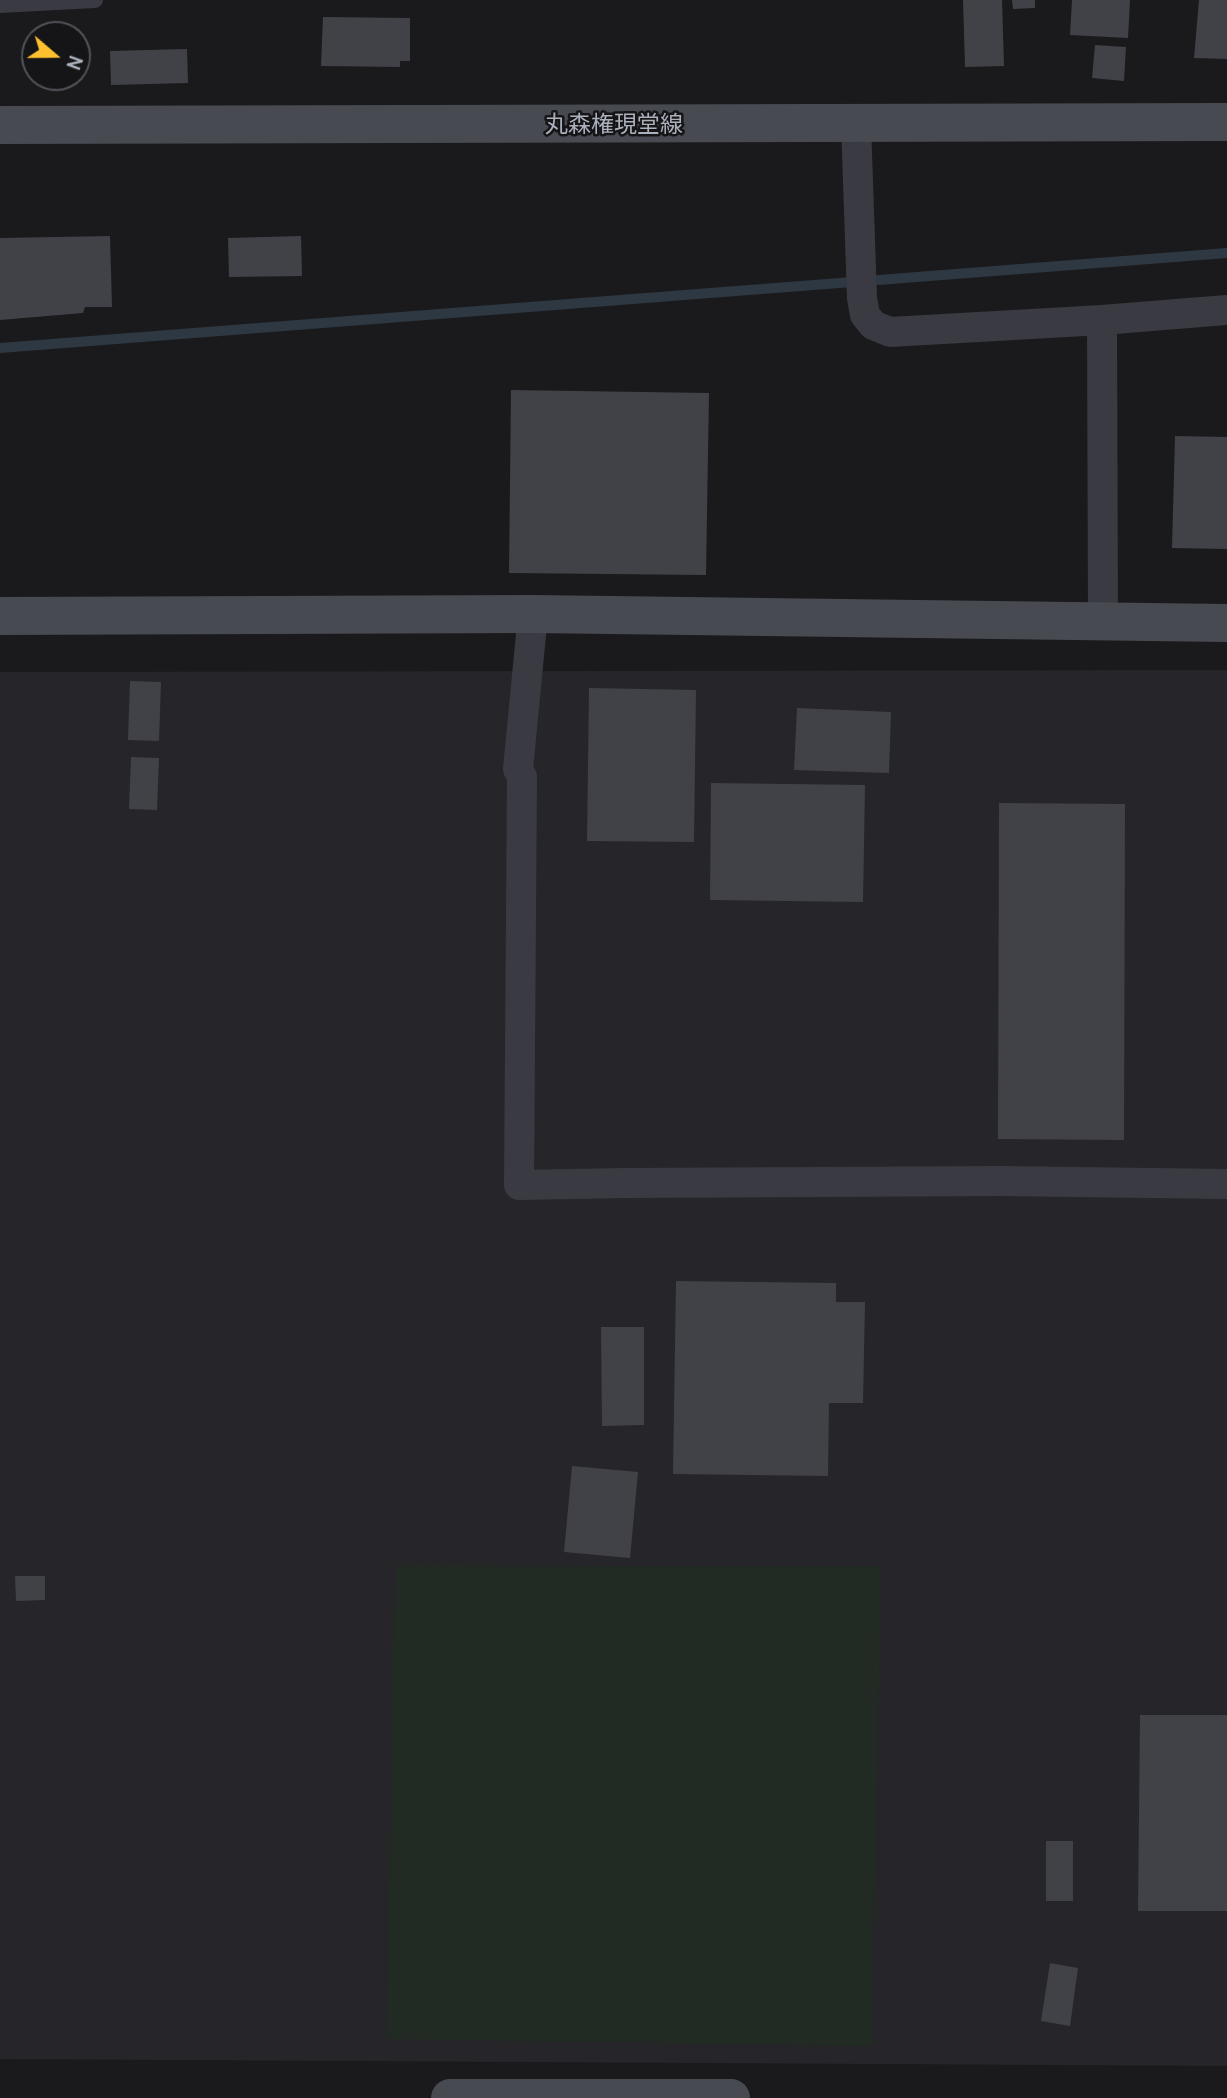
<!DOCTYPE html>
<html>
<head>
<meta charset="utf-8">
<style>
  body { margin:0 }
  #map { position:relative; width:1227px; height:2098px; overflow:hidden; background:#1a1a1c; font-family:Cabin,sans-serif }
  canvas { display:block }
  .north { position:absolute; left:21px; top:21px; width:70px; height:70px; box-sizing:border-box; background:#151517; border:2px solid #515359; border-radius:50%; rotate:110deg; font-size:19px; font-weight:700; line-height:28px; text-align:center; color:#abb0bd }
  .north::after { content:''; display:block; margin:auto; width:24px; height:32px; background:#ffc02f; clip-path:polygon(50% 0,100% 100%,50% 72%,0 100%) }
</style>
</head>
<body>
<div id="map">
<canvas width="1227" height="2098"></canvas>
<div class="north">N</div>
</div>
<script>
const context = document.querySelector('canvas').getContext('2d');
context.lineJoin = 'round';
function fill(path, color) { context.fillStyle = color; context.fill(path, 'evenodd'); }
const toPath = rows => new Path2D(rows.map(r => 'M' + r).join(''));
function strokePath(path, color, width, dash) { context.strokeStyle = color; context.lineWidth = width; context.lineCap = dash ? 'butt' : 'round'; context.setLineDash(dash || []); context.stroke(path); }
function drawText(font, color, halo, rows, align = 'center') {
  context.font = font + ' Cabin,"Noto Sans JP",sans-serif'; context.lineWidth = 5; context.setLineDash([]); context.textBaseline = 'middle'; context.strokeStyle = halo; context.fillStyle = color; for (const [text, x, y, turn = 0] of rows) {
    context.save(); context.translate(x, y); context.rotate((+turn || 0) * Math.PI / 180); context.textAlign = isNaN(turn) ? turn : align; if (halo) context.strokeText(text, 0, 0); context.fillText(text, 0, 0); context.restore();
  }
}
const built = toPath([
  [1227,670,1227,2066,0,2059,0,672]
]);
const green = toPath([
  [395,1565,881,1566,872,2046,386,2039]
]);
const stream = toPath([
  [0,348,1227,253]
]);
const building = toPath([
  [963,0,1002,0,1004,66,965,67],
  [1012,0,1035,0,1035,8,1013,9],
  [1072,0,1130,0,1128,38,1070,35],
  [1199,0,1227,0,1227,59,1194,58],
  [323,17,410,18,410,61,400,61,400,67,321,66],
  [1095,45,1126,47,1124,81,1092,78],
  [187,49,188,83,111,85,110,51],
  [110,236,112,307,85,307,83,313,0,320,0,238],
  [301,236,302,276,229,277,228,238],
  [511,390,709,393,706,575,509,573],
  [1175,436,1227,437,1227,549,1172,548],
  [130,681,161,682,159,741,128,740],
  [589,688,696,690,694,842,587,841],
  [797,708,891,712,889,773,794,770],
  [131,757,159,758,157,810,129,809],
  [711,783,865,785,863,902,710,900],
  [999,803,1125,804,1124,1140,998,1139],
  [676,1281,836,1283,836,1302,865,1302,863,1403,829,1403,828,1476,673,1474],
  [601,1327,644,1327,644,1425,602,1426],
  [572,1466,638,1472,630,1558,564,1552],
  [15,1576,45,1576,45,1600,16,1601],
  [1140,1715,1227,1715,1227,1911,1138,1911],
  [1046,1841,1073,1841,1073,1901,1046,1901],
  [1050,1963,1078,1968,1070,2026,1041,2021]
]);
const lane = toPath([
  [0,5,95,0]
]);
const street = toPath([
  [856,124,862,298,865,315,873,325,890,332,1102,320],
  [533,614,518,769,522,777,519,1185,625,1183,1001,1181,1227,1184],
  [1103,623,1102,320,1227,310]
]);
const secondary = toPath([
  [0,125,1227,122],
  [0,616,533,614,1227,623],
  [450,2098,731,2098]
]);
const streetNames = [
  ["丸森権現堂線",614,125]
];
fill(built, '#262529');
fill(green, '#212b23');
strokePath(stream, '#2e3842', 10);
fill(building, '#414247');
strokePath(lane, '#3a3b42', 16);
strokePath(street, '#3a3b42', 30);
strokePath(secondary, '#484a52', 38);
drawText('23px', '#abb0bd', '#151517', streetNames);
</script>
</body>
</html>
